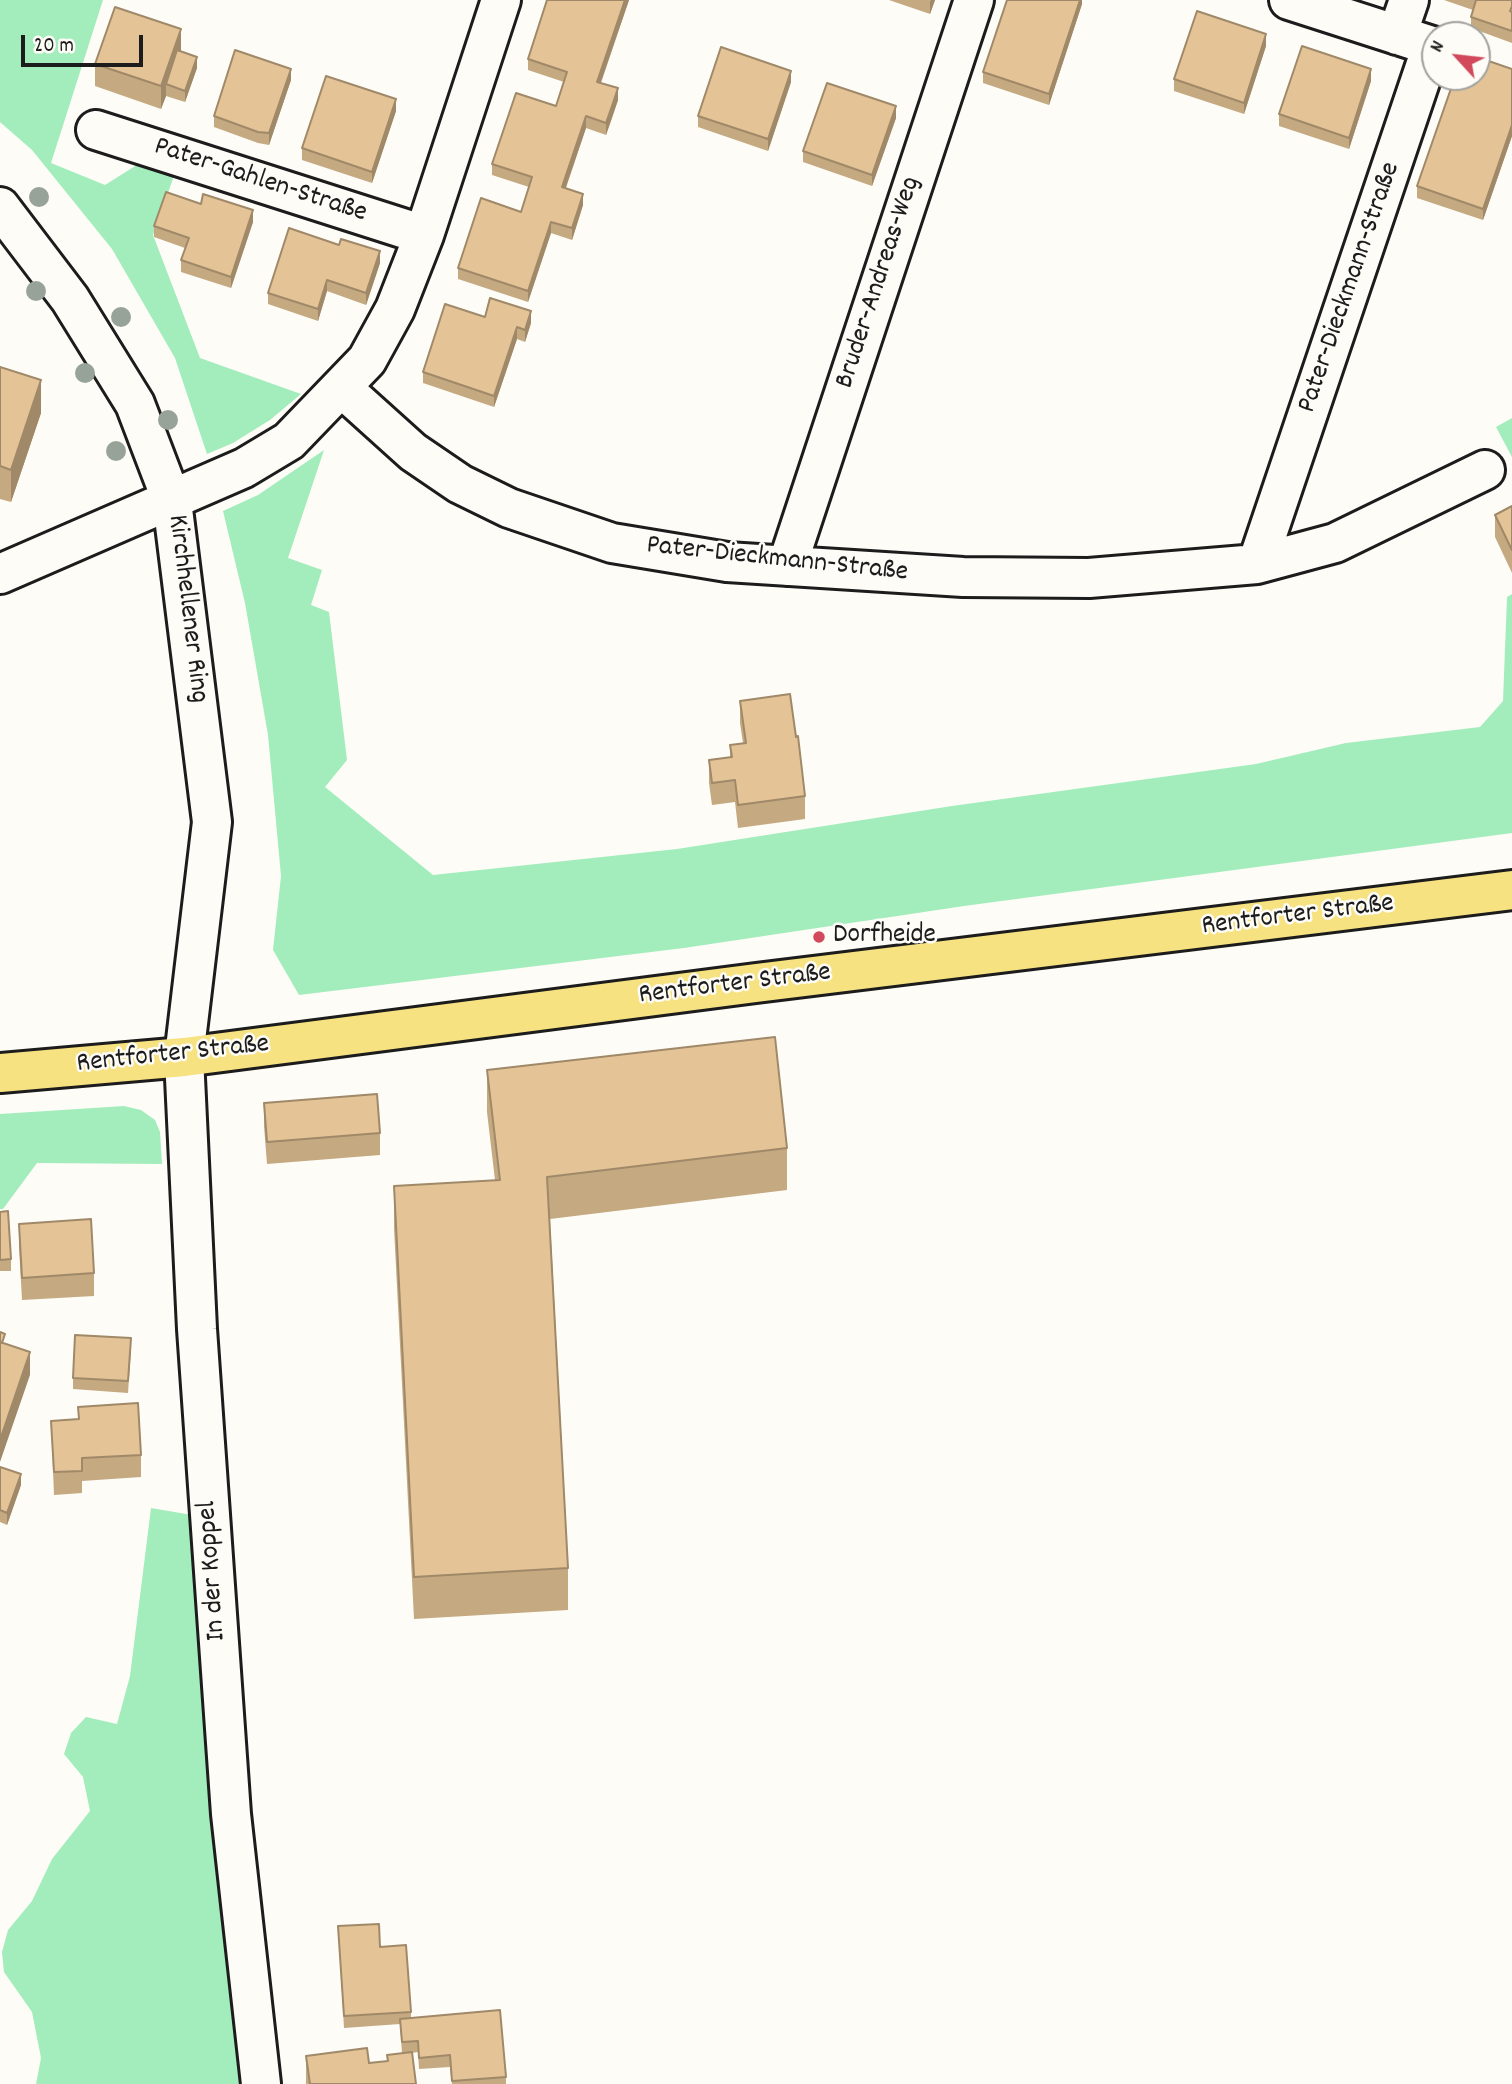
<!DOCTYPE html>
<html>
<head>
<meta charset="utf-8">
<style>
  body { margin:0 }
  #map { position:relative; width:1512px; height:2084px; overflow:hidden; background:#fdfcf7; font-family:Dekko,sans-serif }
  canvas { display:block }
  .north { position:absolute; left:1421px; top:21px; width:70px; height:70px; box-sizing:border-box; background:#fdfcf7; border:2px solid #a3a29f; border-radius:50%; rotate:297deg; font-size:19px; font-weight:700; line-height:28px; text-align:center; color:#1c1c1c }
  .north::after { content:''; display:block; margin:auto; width:24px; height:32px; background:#d1495b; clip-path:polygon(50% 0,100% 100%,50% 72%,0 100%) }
  .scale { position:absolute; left:21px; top:35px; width:122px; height:32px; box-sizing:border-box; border:4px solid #1c1c1c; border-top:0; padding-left:9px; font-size:21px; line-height:24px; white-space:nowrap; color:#1c1c1c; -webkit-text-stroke:5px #fdfcf7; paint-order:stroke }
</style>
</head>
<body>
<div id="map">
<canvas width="1512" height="2084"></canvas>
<div class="north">N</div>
<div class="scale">20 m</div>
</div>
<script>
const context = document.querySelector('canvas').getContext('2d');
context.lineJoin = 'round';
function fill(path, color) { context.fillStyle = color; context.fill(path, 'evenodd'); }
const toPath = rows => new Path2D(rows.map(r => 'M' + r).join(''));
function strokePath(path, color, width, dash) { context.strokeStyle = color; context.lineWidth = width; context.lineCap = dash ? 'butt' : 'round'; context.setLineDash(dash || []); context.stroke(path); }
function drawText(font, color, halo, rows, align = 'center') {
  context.font = font + ' Dekko,sans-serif'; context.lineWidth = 5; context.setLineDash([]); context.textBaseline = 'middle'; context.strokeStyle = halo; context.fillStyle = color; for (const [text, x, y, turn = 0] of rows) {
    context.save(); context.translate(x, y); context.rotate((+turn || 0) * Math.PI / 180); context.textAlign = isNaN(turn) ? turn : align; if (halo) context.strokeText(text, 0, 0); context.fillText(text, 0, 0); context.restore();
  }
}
const green = toPath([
  [0,0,103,0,51,163,105,185,140,163,175,173,153,235,200,358,301,394,270,420,233,443,207,454,175,358,112,249,32,150,0,122],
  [1512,418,1512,457,1496,427],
  [324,450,288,558,322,570,311,605,329,612,347,760,325,787,433,875,677,849,952,806,1256,764,1346,743,1480,727,1503,701,1507,597,1512,594,1512,833,964,906,684,948,299,995,273,950,281,876,268,735,245,603,223,511,258,495],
  [124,1106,141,1110,155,1120,160,1132,162,1164,37,1163,3,1209,0,1209,0,1114],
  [151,1508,192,1515,242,2084,36,2084,41,2058,32,2012,4,1972,2,1952,8,1930,32,1901,52,1859,90,1811,83,1777,64,1754,71,1733,86,1717,117,1724,130,1676]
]);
const minor = toPath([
  [1397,35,1409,0],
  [96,130,424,235],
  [0,207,70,299,135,404,172,501,212,822,184,1057,197,1329,231,1814,261,2084],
  [342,388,413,452,460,484,509,508,612,543,727,562,963,577,1089,578,1257,564,1335,543,1485,470],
  [1257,564,1432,46,1289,0],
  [787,566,974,0],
  [0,574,244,468,289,441,367,360,395,309,424,235,501,0]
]);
const major = toPath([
  [0,1073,184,1057,756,983,1512,890]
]);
const trees = [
  [39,197],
  [36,291],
  [121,317],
  [85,373],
  [168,420],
  [116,451]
];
const wall = toPath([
  [547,0,629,0,601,83,618,100,612,118,606,135,586,128,566,188,583,205,578,221,572,240,551,233,528,302,458,279,458,268,521,212,529,187,492,175,492,164,556,106,564,82,528,70,528,59],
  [889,0,935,0,930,14],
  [1082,0,1082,4,1049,105,983,83,983,72],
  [1444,0,1512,0,1512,43,1471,28,1471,17,1473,10],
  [1266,46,1244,114,1174,91,1174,79],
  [181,51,197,68,185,102,166,96,161,109,95,86,95,64],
  [1512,69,1512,136,1483,220,1417,198,1417,186],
  [291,80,269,145,258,143,214,127,214,116],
  [1371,81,1349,149,1279,126,1279,114],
  [791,82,768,151,698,127,698,116],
  [396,111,372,183,302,160,302,148],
  [896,118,872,186,803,162,803,151],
  [253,222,231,288,181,272,181,260,185,248,154,237,154,226],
  [380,263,366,305,327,291,318,321,268,304,268,293],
  [485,317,531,323,525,342,517,339,494,407,423,383,423,372],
  [0,367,41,413,11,502,0,499],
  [1512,506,1512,573,1495,537,1495,515],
  [740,701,805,796,805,819,738,828,735,802,712,805,709,783,709,760,730,757,730,745,743,743,740,723],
  [487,1070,787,1148,787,1190,550,1219,568,1568,568,1610,414,1619,394,1228,394,1186,495,1180,487,1112],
  [264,1103,380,1133,380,1155,267,1164,264,1126],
  [0,1212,11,1259,11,1271,0,1271],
  [19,1224,94,1273,94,1296,22,1300,19,1246],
  [131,1350,128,1393,73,1389,73,1378],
  [51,1421,141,1455,141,1477,82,1481,82,1493,54,1495],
  [0,1467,21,1485,7,1525,0,1522],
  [338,1926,380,1947,411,2012,411,2018,506,2077,506,2084,452,2084,450,2067,419,2069,418,2052,412,2053,416,2084,306,2084,306,2056,369,2063,387,2061,402,2053,400,2024,344,2028]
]);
const shadedWall = toPath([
  [625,0,629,0,597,93,597,82],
  [931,0,935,0,930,14,930,2],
  [1080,0,1082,0,1082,4,1049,105,1049,94],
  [181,29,181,52,166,84,166,96,161,109,161,86],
  [1266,34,1266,46,1244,114,1244,103],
  [197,57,197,68,185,102,185,91],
  [291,69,291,80,269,145,269,133],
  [1371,69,1371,81,1349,149,1349,138],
  [791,71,791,82,768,151,768,139],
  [618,88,618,100,606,135,606,123],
  [396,99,396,111,372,183,372,172],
  [896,106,896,118,872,186,872,175],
  [586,116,586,128,562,198,562,187],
  [1512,125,1512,136,1483,220,1483,209],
  [583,194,583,205,572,240,572,228],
  [253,210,253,222,231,288,231,277],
  [551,222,551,233,528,302,528,291],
  [380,251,380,263,366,305,366,293],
  [327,280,327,291,318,321,318,309],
  [531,311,531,323,525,342,525,330],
  [517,327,517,339,494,407,494,396],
  [41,380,41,413,11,502,11,470],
  [30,1352,30,1375,0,1462,0,1440],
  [21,1474,21,1485,7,1525,7,1513]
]);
const building = toPath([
  [547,0,625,0,597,82,618,88,612,106,606,123,586,116,562,187,583,194,578,210,572,228,551,222,528,291,458,268,481,198,521,212,532,177,492,164,516,93,556,106,567,72,528,59,547,0],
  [1007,0,1080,0,1049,94,983,72,1007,0],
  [1476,0,1512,0,1512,6,1510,11,1512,12,1512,31,1471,17,1476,0],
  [115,7,181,29,161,86,95,64,115,7],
  [1197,11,1266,34,1244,103,1174,79,1197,11],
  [1302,46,1371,69,1349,138,1279,114,1302,46],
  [721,47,791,71,768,139,698,116,721,47],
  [177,50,197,57,185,91,166,84,177,50],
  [235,50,291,69,269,133,258,132,214,116,235,50],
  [1477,57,1512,69,1512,125,1483,209,1417,186,1455,77,1477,77,1477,57],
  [326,76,396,99,372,172,302,148,326,76],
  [827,83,896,106,872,175,803,151,827,83],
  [166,192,201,204,203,194,253,210,231,277,181,260,189,238,154,226,166,192],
  [289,228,339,245,341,239,380,251,366,293,327,280,318,309,268,293,289,228],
  [490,298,531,311,525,330,517,327,494,396,423,372,445,304,485,317,490,298],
  [0,367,41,380,11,470,0,466,0,367],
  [1512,506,1512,550,1495,515,1512,506],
  [790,694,796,737,798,736,805,796,738,805,735,780,712,783,709,760,732,757,730,745,746,743,740,701,790,694],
  [775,1037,787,1148,547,1177,568,1568,414,1577,394,1186,500,1180,487,1070,775,1037],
  [377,1094,380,1133,267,1142,264,1103,377,1094],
  [8,1211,11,1259,0,1260,0,1212,8,1211],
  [91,1219,94,1273,22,1278,19,1224,91,1219],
  [0,1332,5,1334,2,1343,0,1342,0,1332],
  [75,1335,131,1338,128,1381,73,1378,75,1335],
  [0,1342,30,1352,0,1440,0,1342],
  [138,1403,141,1455,82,1458,82,1471,54,1472,51,1421,79,1419,78,1407,138,1403],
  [0,1467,21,1474,7,1513,0,1510,0,1467],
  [379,1924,380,1947,406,1945,411,2012,344,2016,338,1926,379,1924],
  [500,2010,506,2077,452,2081,450,2055,419,2058,418,2041,402,2042,400,2019,500,2010],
  [367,2048,369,2063,388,2061,387,2055,412,2052,416,2084,310,2084,306,2056,367,2048]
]);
const markers = [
  [819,937,7,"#d1495b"]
];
const streetNames = [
  ["Pater-Gahlen-Straße",260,182,18],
  ["Bruder-Andreas-Weg",880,283,-72],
  ["Pater-Dieckmann-Straße",1351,288,-71],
  ["Pater-Dieckmann-Straße",777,561,6],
  ["Kirchhellener Ring",186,609,83],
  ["Rentforter Straße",1298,917,-7],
  ["Rentforter Straße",735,986,-7],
  ["Rentforter Straße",173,1056,-6],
  ["In der Koppel",214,1571,-94]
];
const poiNames = [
  ["Dorfheide",833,937]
];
fill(green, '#a3edbc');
strokePath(minor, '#1c1c1c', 44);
strokePath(major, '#1c1c1c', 44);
strokePath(minor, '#fdfcf7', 38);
strokePath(major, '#f6e281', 38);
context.fillStyle = '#97a399';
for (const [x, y] of trees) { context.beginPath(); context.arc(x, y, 10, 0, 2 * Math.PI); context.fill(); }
fill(wall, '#c4a981');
fill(shadedWall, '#a08969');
fill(building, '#e4c496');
strokePath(building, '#a08969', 2);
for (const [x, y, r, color] of markers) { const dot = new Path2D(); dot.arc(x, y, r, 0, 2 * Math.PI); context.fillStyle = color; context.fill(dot); strokePath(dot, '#fdfcf7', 2.5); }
drawText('28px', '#1c1c1c', '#fdfcf7', streetNames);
drawText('28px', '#1c1c1c', '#fdfcf7', poiNames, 'left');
</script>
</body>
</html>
